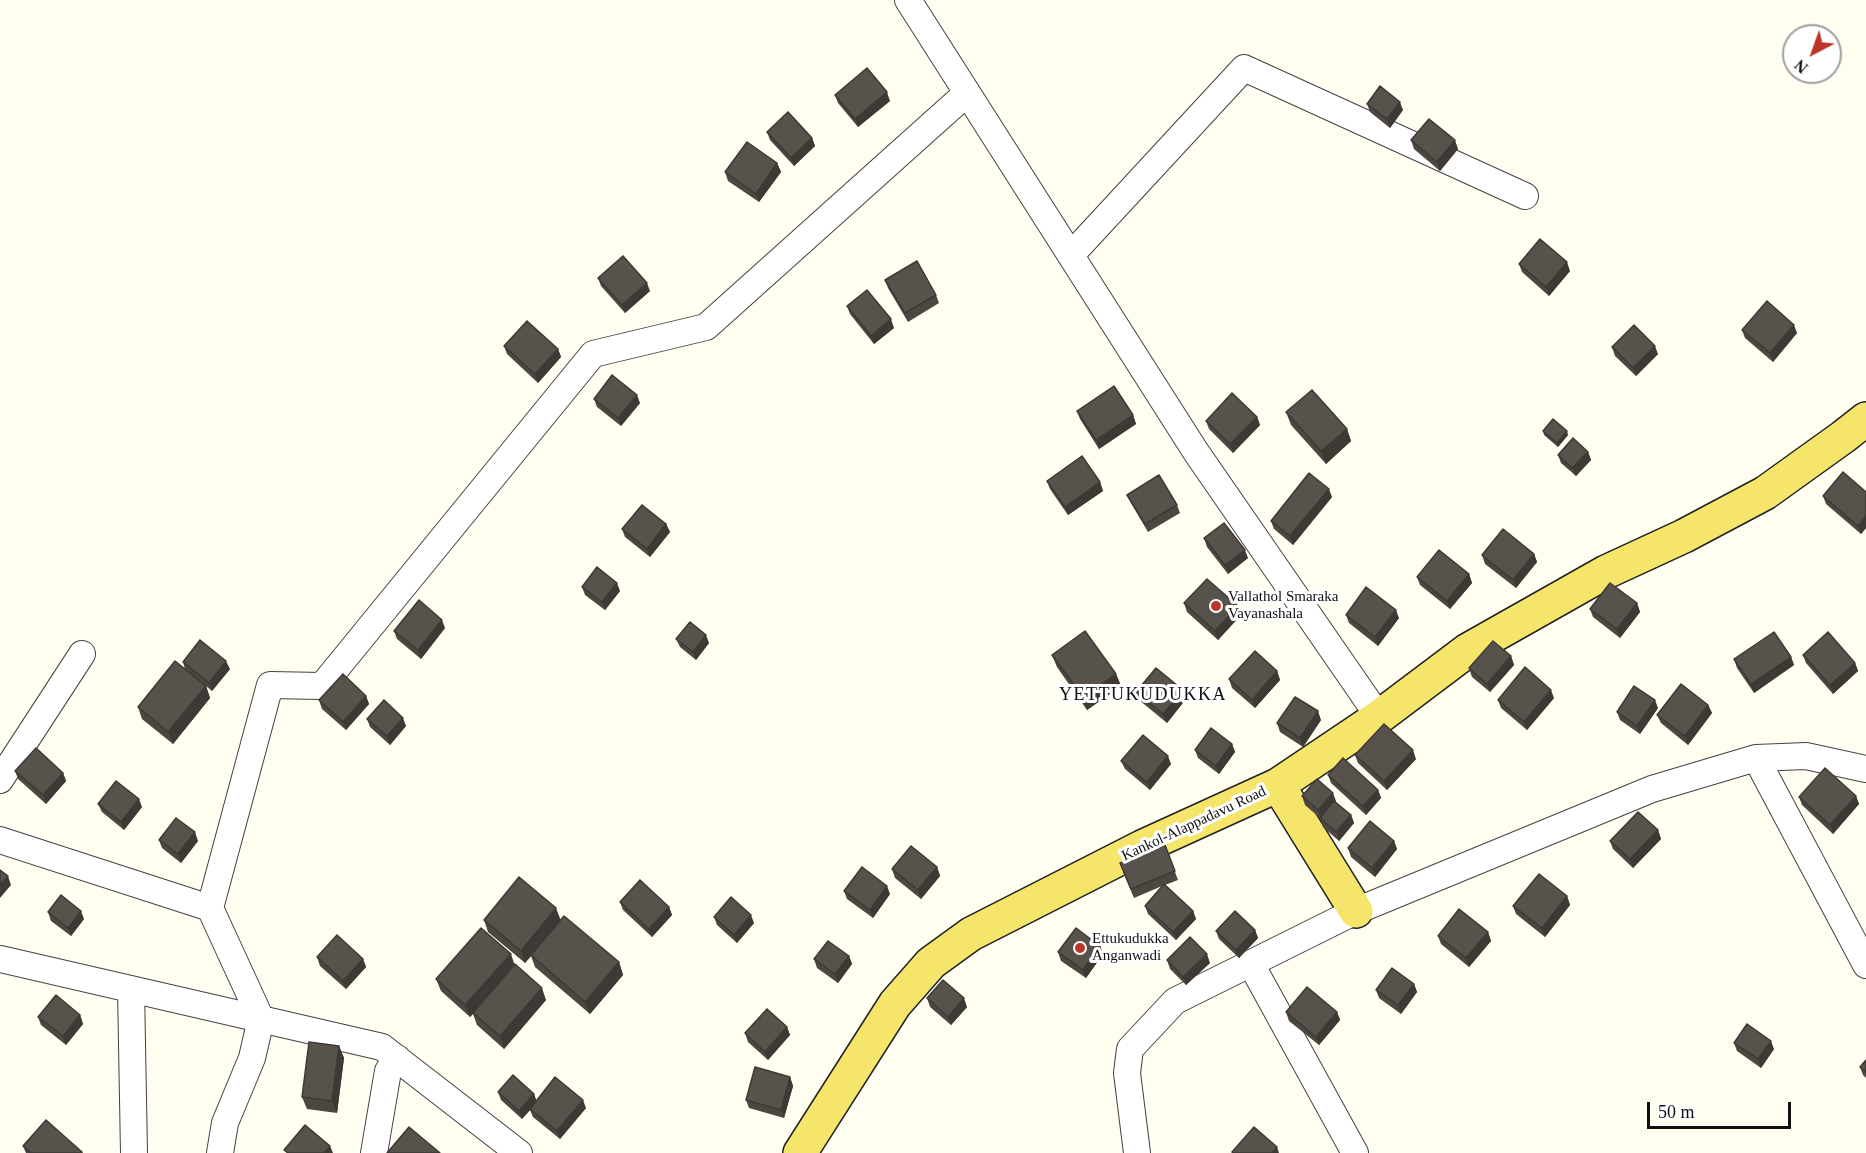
<!DOCTYPE html>
<html>
<head>
<meta charset="utf-8">
<style>
  body { margin:0 }
  #map { position:relative; width:1866px; height:1153px; overflow:hidden; background:#fffef1; font-family:Georgia,serif }
  canvas { display:block }
  .north { position:absolute; left:1782px; top:24px; width:60px; height:60px; box-sizing:border-box; background:#fff; border:2px solid #9f9f9f; border-radius:50%; rotate:221deg; font-size:16px; font-weight:700; line-height:24px; text-align:center; color:#0f0f0f }
  .north::after { content:''; display:block; margin:auto; width:21px; height:27px; background:#bd3529; clip-path:polygon(50% 0,100% 100%,50% 72%,0 100%) }
  .scale { position:absolute; left:1647px; top:1102px; width:144px; height:27px; box-sizing:border-box; border:3px solid #0f0f0f; border-top:0; padding-left:8px; font-size:18px; line-height:21px; white-space:nowrap; color:#0f0f0f; -webkit-text-stroke:4px #fff; paint-order:stroke }
</style>
</head>
<body>
<div id="map">
<canvas width="1866" height="1153"></canvas>
<div class="north">N</div>
<div class="scale">50 m</div>
</div>
<script>
const context = document.querySelector('canvas').getContext('2d');
context.lineJoin = 'round';
const toPath = rows => new Path2D(rows.map(r => 'M' + r).join(''));
function strokePath(path, color, width, dash) { context.strokeStyle = color; context.lineWidth = width; context.lineCap = dash ? 'butt' : 'round'; context.setLineDash(dash || []); context.stroke(path); }
function fill(path, color) { context.fillStyle = color; context.fill(path, 'evenodd'); }
function drawText(font, color, halo, rows, align = 'center') {
  context.font = font + ' Georgia,serif'; context.lineWidth = 6; context.setLineDash([]); context.textBaseline = 'middle'; context.strokeStyle = halo; context.fillStyle = color; for (const [text, x, y, turn = 0] of rows) {
    context.save(); context.translate(x, y); context.rotate((+turn || 0) * Math.PI / 180); context.textAlign = isNaN(turn) ? turn : align; if (halo) context.strokeText(text, 0, 0); context.fillText(text, 0, 0); context.restore();
  }
}
const minor = toPath([
  [908,0,1196,452,1379,717],
  [1071,255,1244,68,1525,196],
  [1756,758,1866,965],
  [0,780,82,654],
  [0,840,210,908,261,1019,252,1058,225,1123,220,1153],
  [210,908,270,685,322,686,593,354,706,327,967,93],
  [0,959,382,1047,519,1153],
  [1251,964,1355,1153],
  [131,989,134,1153],
  [374,1153,388,1071,397,1058],
  [1137,1153,1127,1073,1130,1049,1175,1001,1356,911,1652,789,1756,758,1806,756,1866,769]
]);
const major = toPath([
  [1278,785,1356,911],
  [800,1153,895,1004,931,963,971,934,1142,847,1278,785,1379,717,1468,650,1606,572,1684,536,1765,493,1843,437,1866,419]
]);
const wall = toPath([
  [835,95,890,101,858,127,838,103],
  [1367,104,1403,110,1390,128,1370,112],
  [767,132,812,138,815,146,794,166,770,140],
  [1411,140,1458,149,1440,171,1414,149],
  [777,163,781,172,759,202,728,181,725,172],
  [1519,264,1570,271,1549,296,1522,272],
  [598,278,650,291,625,313,601,286],
  [885,280,936,295,939,303,908,322,888,288],
  [847,306,894,328,874,344,850,314],
  [1742,330,1797,333,1773,362,1745,338],
  [504,346,558,349,561,357,538,383,507,354],
  [1612,347,1658,354,1636,376,1615,356],
  [594,399,640,403,621,426,597,407],
  [1077,411,1133,415,1136,424,1099,449,1080,419],
  [1286,412,1347,429,1351,441,1326,464,1291,425],
  [1257,417,1260,425,1233,453,1209,429,1206,421],
  [1543,431,1568,435,1558,447,1544,435],
  [1588,452,1591,460,1576,476,1561,463,1558,455],
  [1047,481,1100,482,1103,491,1068,515,1050,489],
  [1866,492,1866,528,1861,534,1826,504,1823,496],
  [1127,495,1177,505,1180,513,1148,532,1131,503],
  [1332,497,1293,545,1274,529,1271,521],
  [666,524,670,532,650,557,625,537,622,529],
  [1204,538,1248,558,1228,574,1207,547],
  [1534,554,1537,562,1516,588,1485,564,1482,555],
  [1469,574,1472,583,1450,609,1420,585,1417,577],
  [582,587,620,591,605,610,585,595],
  [1184,603,1241,615,1218,640,1187,612],
  [1637,603,1640,612,1620,638,1593,617,1590,609],
  [1346,615,1399,618,1378,646,1349,623],
  [445,628,421,659,397,639,394,631],
  [676,639,709,643,696,660,680,647],
  [1052,655,1116,674,1121,686,1087,710,1057,667],
  [1803,655,1855,663,1858,671,1833,694,1806,663],
  [1511,656,1514,665,1490,692,1472,677,1469,668],
  [1791,657,1794,665,1754,693,1737,668,1734,659],
  [183,662,230,669,212,691,206,686,210,698,173,744,142,719,138,707,185,669],
  [1277,671,1280,680,1255,708,1232,688,1229,679],
  [1136,692,1186,699,1167,723,1139,700],
  [366,696,369,704,346,730,322,709,319,700],
  [1554,698,1527,730,1501,708,1498,700],
  [1708,705,1712,713,1688,745,1661,723,1657,715],
  [1658,708,1640,734,1620,720,1617,712],
  [367,719,406,726,390,745,370,727],
  [1321,720,1303,747,1280,732,1277,723],
  [1232,744,1235,752,1219,774,1198,758,1195,750],
  [1355,755,1416,759,1387,790,1358,763],
  [1121,761,1171,764,1150,790,1125,769],
  [15,771,63,773,66,781,46,804,18,779],
  [1328,775,1378,790,1381,798,1366,815,1331,783],
  [1302,796,1336,801,1335,802,1351,815,1354,823,1339,841,1323,827,1320,818,1305,805],
  [1856,796,1859,804,1833,834,1802,805,1799,797],
  [98,804,142,807,124,830,102,812],
  [1658,830,1661,839,1633,868,1613,849,1610,841],
  [159,840,198,841,181,863,162,848],
  [1394,841,1397,849,1375,877,1351,857,1348,848],
  [1165,845,1178,880,1165,885,1193,911,1196,919,1176,940,1148,914,1145,906,1162,886,1134,898,1123,872],
  [937,867,940,876,921,899,895,878,892,869],
  [844,891,890,894,873,918,847,899],
  [1567,896,1570,905,1545,937,1516,914,1513,906],
  [620,902,669,907,672,915,652,937,623,910],
  [48,912,84,919,71,936,51,921],
  [714,917,754,923,737,943,717,925],
  [484,920,561,920,619,962,623,975,590,1014,535,967,531,956,525,963,488,932],
  [1255,930,1258,938,1239,958,1219,939,1216,931],
  [1488,932,1491,941,1469,967,1441,944,1438,936],
  [1100,946,1103,954,1086,978,1061,961,1058,952],
  [849,956,852,964,838,983,817,968,814,959],
  [317,957,363,959,366,967,346,989,320,966],
  [1167,960,1210,963,1186,985,1170,969],
  [515,965,546,1000,504,1049,477,1025,473,1014,470,1017,441,991,436,979],
  [1414,984,1417,992,1401,1014,1379,998,1376,990],
  [927,998,967,1007,951,1025,930,1007],
  [1286,1012,1337,1012,1340,1020,1319,1045,1289,1021],
  [80,1015,83,1024,66,1045,41,1025,38,1017],
  [787,1027,790,1035,768,1060,748,1042,745,1033],
  [1734,1043,1774,1049,1761,1068,1737,1051],
  [339,1046,344,1058,337,1113,307,1109,302,1097],
  [1866,1060,1866,1078,1863,1075,1860,1067],
  [790,1077,793,1086,784,1118,749,1108,746,1100],
  [498,1092,534,1094,536,1101,586,1108,560,1139,533,1117,530,1110,522,1119,501,1100],
  [23,1146,82,1152,83,1153,26,1153]
]);
const shadedWall = toPath([
  [887,92,890,101,858,127,855,119],
  [1400,102,1403,110,1390,128,1387,119],
  [812,138,815,146,794,166,791,158],
  [1455,140,1458,149,1440,171,1437,162],
  [777,163,781,172,759,202,756,194],
  [1567,262,1570,271,1549,296,1546,287],
  [647,283,650,291,625,313,622,305],
  [891,319,894,328,874,344,871,336],
  [1794,325,1797,333,1773,362,1770,353],
  [1655,346,1658,354,1636,376,1633,368],
  [558,349,561,357,538,383,535,374],
  [637,395,640,403,621,426,618,418],
  [1133,415,1136,424,1099,449,1096,440],
  [1257,417,1260,425,1233,453,1230,444],
  [1347,429,1351,441,1326,464,1321,451],
  [1567,431,1568,435,1558,447,1557,443],
  [1588,452,1591,460,1576,476,1572,468],
  [1100,482,1103,491,1068,515,1065,507],
  [1329,489,1332,497,1293,545,1290,536],
  [1866,516,1866,528,1861,534,1858,526],
  [666,524,670,532,650,557,647,549],
  [1245,550,1248,558,1228,574,1225,565],
  [1534,554,1537,562,1516,588,1513,580],
  [1469,574,1472,583,1450,609,1447,601],
  [617,583,620,591,605,610,602,602],
  [1637,603,1640,612,1620,638,1617,629],
  [1238,606,1241,615,1218,640,1215,631],
  [1396,610,1399,618,1378,646,1375,637],
  [442,620,445,628,421,659,418,650],
  [706,635,709,643,696,660,693,652],
  [1511,656,1514,665,1490,692,1487,684],
  [1791,657,1794,665,1754,693,1751,684],
  [226,661,230,669,212,691,209,683],
  [1855,663,1858,671,1833,694,1830,685],
  [1277,671,1280,680,1255,708,1252,700],
  [1116,674,1121,686,1087,710,1083,697],
  [206,686,210,698,173,744,168,732],
  [1183,690,1186,699,1167,723,1163,714],
  [1551,690,1554,698,1527,730,1524,722],
  [366,696,369,704,346,730,343,722],
  [1655,700,1658,708,1640,734,1637,726],
  [1708,705,1712,713,1688,745,1685,736],
  [1318,711,1321,720,1303,747,1300,738],
  [403,718,406,726,390,745,387,736],
  [1232,744,1235,752,1219,774,1216,766],
  [1413,750,1416,759,1387,790,1384,781],
  [1168,756,1171,764,1150,790,1147,782],
  [63,773,66,781,46,804,43,795],
  [1378,790,1381,798,1366,815,1363,806],
  [1333,793,1336,801,1321,819,1318,810],
  [1856,796,1859,804,1833,834,1830,825],
  [139,799,142,807,124,830,121,822],
  [1351,815,1354,823,1339,841,1336,832],
  [1658,830,1661,839,1633,868,1630,859],
  [195,832,198,841,181,863,178,854],
  [1394,841,1397,849,1375,877,1372,868],
  [937,867,940,876,921,899,918,890],
  [8,876,11,885,0,898,0,886],
  [887,886,890,894,873,918,870,910],
  [1567,896,1570,905,1545,937,1542,928],
  [669,907,672,915,652,937,649,929],
  [556,908,561,921,525,963,521,951],
  [81,911,84,919,71,936,68,928],
  [1193,911,1196,919,1176,940,1173,932],
  [751,915,754,923,737,943,734,935],
  [1255,930,1258,938,1239,958,1236,950],
  [1488,932,1491,941,1469,967,1466,958],
  [1100,946,1103,954,1086,978,1083,970],
  [511,954,515,966,470,1017,465,1005],
  [1207,954,1210,963,1186,985,1183,977],
  [849,956,852,964,838,983,835,974],
  [363,959,366,967,346,989,343,981],
  [619,962,623,975,590,1014,585,1002],
  [1414,984,1417,992,1401,1014,1398,1005],
  [542,988,546,1000,504,1049,500,1036],
  [964,998,967,1007,951,1025,948,1017],
  [1337,1012,1340,1020,1319,1045,1316,1037],
  [80,1015,83,1024,66,1045,63,1036],
  [787,1027,790,1035,768,1060,765,1052],
  [1771,1041,1774,1049,1761,1068,1758,1059],
  [339,1046,344,1058,337,1113,332,1101],
  [790,1077,793,1086,784,1118,781,1110],
  [534,1094,537,1102,522,1119,519,1111],
  [583,1100,586,1108,560,1139,557,1131],
  [330,1146,333,1153,324,1153],
  [1277,1147,1279,1153,1272,1153]
]);
const building = toPath([
  [867,68,887,92,855,119,835,95,867,68],
  [1380,86,1400,102,1387,119,1367,104,1380,86],
  [788,112,812,138,791,158,767,132,788,112],
  [1429,119,1455,140,1437,162,1411,140,1429,119],
  [747,142,777,163,756,194,725,172,747,142],
  [1540,239,1567,262,1546,287,1519,264,1540,239],
  [623,256,647,283,622,305,598,278,623,256],
  [917,261,936,295,905,313,885,280,917,261],
  [867,290,891,319,871,336,847,306,867,290],
  [1767,301,1794,325,1770,353,1742,330,1767,301],
  [527,321,558,349,535,374,504,346,527,321],
  [1634,325,1655,346,1633,368,1612,347,1634,325],
  [612,375,637,395,618,418,594,399,612,375],
  [1114,386,1133,415,1096,440,1077,411,1114,386],
  [1312,390,1347,429,1321,451,1286,412,1312,390],
  [1232,393,1257,417,1230,444,1206,421,1232,393],
  [1553,419,1567,431,1557,443,1543,431,1553,419],
  [1573,438,1588,452,1572,468,1558,455,1573,438],
  [1082,456,1100,482,1065,507,1047,481,1082,456],
  [1843,472,1866,492,1866,516,1858,526,1823,496,1843,472],
  [1309,473,1329,489,1290,536,1271,521,1309,473],
  [1159,475,1177,505,1145,524,1127,495,1159,475],
  [642,505,666,524,647,549,622,529,642,505],
  [1224,523,1245,550,1225,565,1204,538,1224,523],
  [1503,529,1534,554,1513,580,1482,555,1503,529],
  [1439,550,1469,574,1447,601,1417,577,1439,550],
  [597,567,617,583,602,602,582,587,597,567],
  [1207,579,1238,606,1215,631,1184,603,1207,579],
  [1610,583,1637,603,1617,629,1590,609,1610,583],
  [1366,587,1396,610,1375,637,1346,615,1366,587],
  [419,600,442,620,418,650,394,631,419,600],
  [690,622,706,635,693,652,676,639,690,622],
  [1085,631,1116,674,1083,697,1052,655,1085,631],
  [1774,632,1791,657,1751,684,1734,659,1774,632],
  [1828,632,1855,663,1830,685,1803,655,1828,632],
  [200,640,226,661,209,683,183,662,200,640],
  [1493,641,1511,656,1487,684,1469,668,1493,641],
  [1255,651,1277,671,1252,700,1229,679,1255,651],
  [175,661,206,686,168,732,138,707,175,661],
  [1525,667,1551,690,1524,722,1498,700,1525,667],
  [1156,668,1183,690,1163,714,1136,692,1156,668],
  [343,674,366,696,343,722,319,700,343,674],
  [1681,684,1708,705,1685,736,1657,715,1681,684],
  [1634,686,1655,700,1637,726,1617,712,1634,686],
  [1295,697,1318,711,1300,738,1277,723,1295,697],
  [384,700,403,718,387,736,367,719,384,700],
  [1384,724,1413,750,1384,781,1355,755,1384,724],
  [1211,728,1232,744,1216,766,1195,750,1211,728],
  [1143,735,1168,756,1147,782,1121,761,1143,735],
  [36,748,63,773,43,795,15,771,36,748],
  [1343,758,1378,790,1363,806,1328,775,1343,758],
  [1825,768,1856,796,1830,825,1799,797,1825,768],
  [1317,779,1333,793,1318,810,1302,796,1317,779],
  [116,781,139,799,121,822,98,804,116,781],
  [1334,801,1351,815,1336,832,1320,818,1334,801],
  [1638,812,1658,830,1630,859,1610,841,1638,812],
  [176,818,195,832,178,854,159,840,176,818],
  [1370,821,1394,841,1372,868,1348,848,1370,821],
  [1165,845,1175,871,1131,889,1120,863,1165,845],
  [911,846,937,867,918,890,892,869,911,846],
  [862,867,887,886,870,910,844,891,862,867],
  [0,870,8,876,0,886,0,870],
  [1539,874,1567,896,1542,928,1513,906,1539,874],
  [519,877,556,908,521,951,484,920,519,877],
  [640,880,669,907,649,929,620,902,640,880],
  [1164,884,1193,911,1173,932,1145,906,1164,884],
  [61,895,81,911,68,928,48,912,61,895],
  [731,897,751,915,734,935,714,917,731,897],
  [1459,909,1488,932,1466,958,1438,936,1459,909],
  [1235,911,1255,930,1236,950,1216,931,1235,911],
  [564,916,619,962,585,1002,531,955,564,916],
  [481,928,511,954,465,1005,436,979,481,928],
  [1076,928,1100,946,1083,970,1058,952,1076,928],
  [337,935,363,959,343,981,317,957,337,935],
  [1190,937,1207,954,1183,977,1167,960,1190,937],
  [828,941,849,956,835,974,814,959,828,941],
  [515,964,542,988,500,1036,473,1013,515,964],
  [1392,968,1414,984,1398,1005,1376,990,1392,968],
  [943,980,964,998,948,1017,927,998,943,980],
  [1307,987,1337,1012,1316,1037,1286,1012,1307,987],
  [56,995,80,1015,63,1036,38,1017,56,995],
  [767,1009,787,1027,765,1052,745,1033,767,1009],
  [1747,1024,1771,1041,1758,1059,1734,1043,1747,1024],
  [309,1042,339,1046,332,1101,302,1097,309,1042],
  [1866,1060,1866,1072,1860,1067,1866,1060],
  [755,1067,790,1077,781,1110,746,1100,755,1067],
  [513,1075,534,1094,519,1111,498,1092,513,1075],
  [555,1077,583,1100,557,1131,530,1109,555,1077],
  [46,1120,82,1152,81,1153,31,1153,23,1146,46,1120],
  [305,1125,330,1146,324,1153,288,1153,284,1150,305,1125],
  [409,1127,440,1153,387,1153,409,1127],
  [1254,1127,1277,1147,1272,1153,1233,1153,1232,1152,1254,1127]
]);
const markers = [
  [1216,606,6,"#bd3529"],
  [1080,948,6,"#bd3529"]
];
const poiNames = [
  ["Vallathol Smaraka",1228,597],
  ["Vayanashala",1228,614],
  ["Ettukudukka",1092,939],
  ["Anganwadi",1092,956]
];
const streetNames = [
  ["Kankol-Alappadavu Road",1194,824,-25]
];
const quarterNames = [
  ["YETTUKUDUKKA",1143,695]
];
strokePath(minor, '#424242', 28);
strokePath(major, '#202020', 36);
strokePath(minor, '#fff', 26);
strokePath(major, '#f5e66b', 33);
fill(wall, '#4c4741');
fill(shadedWall, '#3e3935');
fill(building, '#58524c');
strokePath(building, '#3e3935', 1.5);
for (const [x, y, r, color] of markers) { const dot = new Path2D(); dot.arc(x, y, r, 0, 2 * Math.PI); context.fillStyle = color; context.fill(dot); strokePath(dot, '#fff', 2); }
drawText('15px', '#0f0f0f', '#fff', poiNames, 'left');
drawText('15px', '#0f0f0f', '#fff', streetNames);
context.letterSpacing = '1.5px';
drawText('18px', '#0f0f0f', '#fff', quarterNames);
context.letterSpacing = '0px';
</script>
</body>
</html>
